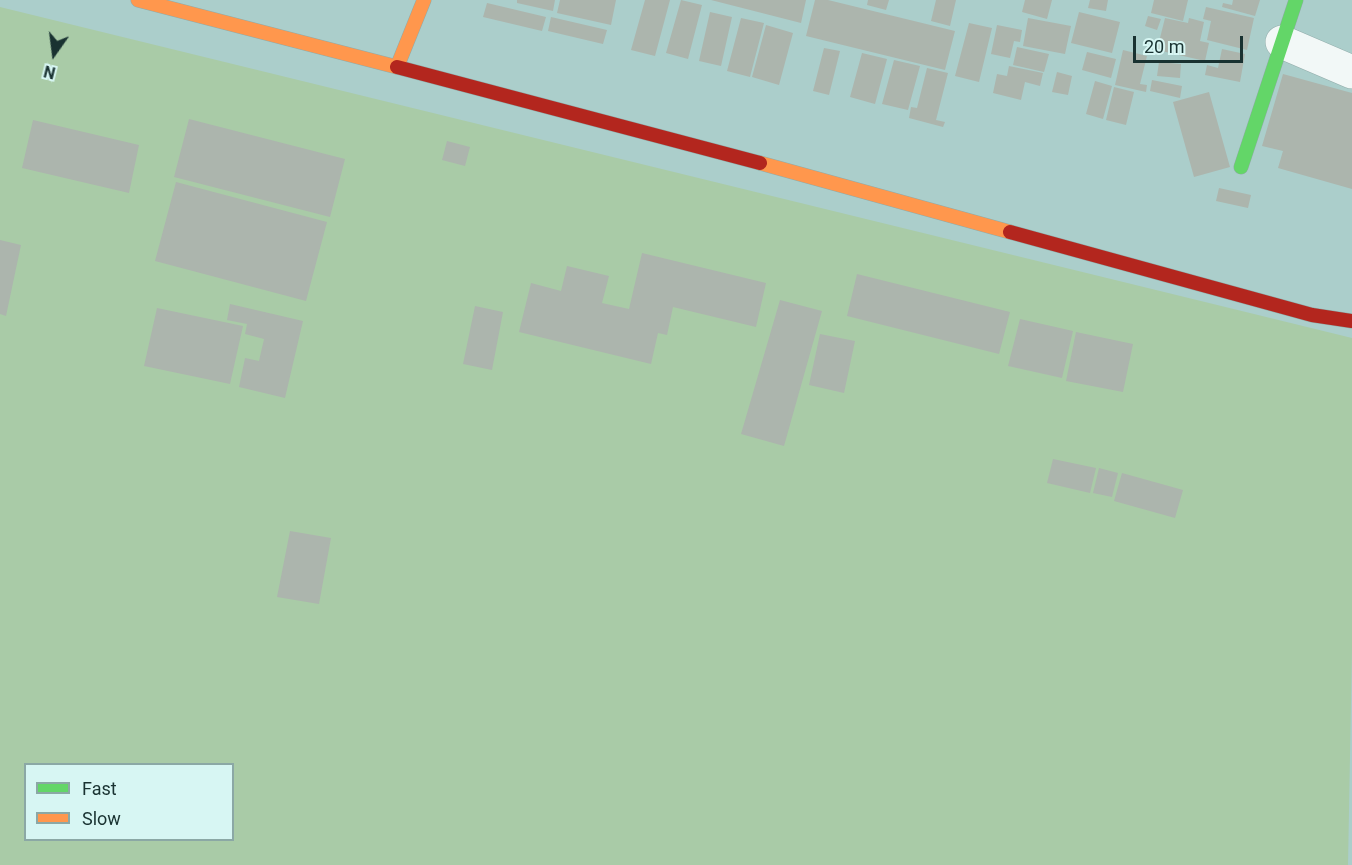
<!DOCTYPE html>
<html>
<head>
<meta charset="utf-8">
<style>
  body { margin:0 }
  #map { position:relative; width:1352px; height:865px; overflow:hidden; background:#abcecb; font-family:Roboto,sans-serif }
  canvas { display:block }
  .legend { position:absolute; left:24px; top:763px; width:210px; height:78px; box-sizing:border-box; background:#d7f6f3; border:2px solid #8ba8a5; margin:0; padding:8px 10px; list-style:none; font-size:18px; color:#193231 }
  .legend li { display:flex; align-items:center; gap:12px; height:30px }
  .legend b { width:30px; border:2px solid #8ba8a5 }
  .north { position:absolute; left:24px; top:24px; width:60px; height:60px; -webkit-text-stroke:4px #d7f6f3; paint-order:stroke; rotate:194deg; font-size:16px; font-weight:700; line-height:24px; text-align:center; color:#193231 }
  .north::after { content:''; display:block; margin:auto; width:21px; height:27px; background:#193231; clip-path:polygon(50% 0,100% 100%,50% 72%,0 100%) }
  .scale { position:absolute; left:1133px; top:36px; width:110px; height:27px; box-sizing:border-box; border:3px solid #193231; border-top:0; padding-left:8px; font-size:18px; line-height:21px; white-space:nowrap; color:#193231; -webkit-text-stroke:4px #d7f6f3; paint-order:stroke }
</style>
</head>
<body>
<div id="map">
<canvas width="1352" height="865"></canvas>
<ul class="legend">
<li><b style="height:8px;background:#63d668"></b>Fast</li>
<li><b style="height:8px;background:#ff974d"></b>Slow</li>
</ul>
<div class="north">N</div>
<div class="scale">20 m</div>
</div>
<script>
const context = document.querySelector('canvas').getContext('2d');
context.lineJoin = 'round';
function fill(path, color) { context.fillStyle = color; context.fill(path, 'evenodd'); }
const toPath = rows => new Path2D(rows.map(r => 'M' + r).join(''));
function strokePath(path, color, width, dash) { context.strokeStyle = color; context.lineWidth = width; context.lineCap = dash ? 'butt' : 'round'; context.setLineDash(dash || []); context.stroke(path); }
const green = toPath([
  [0,7,1352,338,1352,647,1348,865,0,865],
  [26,764,232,764,232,840,26,840]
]);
const building = toPath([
  [517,0,555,0,553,11,517,3],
  [560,0,616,0,611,25,557,13],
  [645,0,670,0,655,56,631,50],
  [681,0,702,5,688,59,666,53],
  [711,0,806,0,801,23],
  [815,0,828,0,955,31,945,70,806,36],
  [868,0,889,0,886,10,867,5],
  [936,0,956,0,950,26,931,21],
  [1025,0,1052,0,1047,19,1022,12],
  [1090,0,1108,0,1106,11,1088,8],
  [1154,0,1188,0,1183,21,1151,13],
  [1233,0,1260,0,1255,16,1222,7,1223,3,1232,5],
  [487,3,546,17,542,31,483,17],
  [1206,7,1254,18,1247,50,1207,40,1211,21,1203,19],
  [710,12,732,17,721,66,699,61],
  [1079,12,1120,22,1112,53,1071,43],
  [1148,16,1161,19,1157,30,1145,26],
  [551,17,607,30,603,44,548,31],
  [741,18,764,23,750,77,727,71],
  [1028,18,1071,26,1065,54,1023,46],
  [1165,18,1188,23,1189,18,1204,22,1200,41,1209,43,1205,61,1157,50],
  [969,23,992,28,979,82,955,76],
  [766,25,793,33,779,85,752,77],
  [997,25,1022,30,1020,42,1014,41,1010,58,991,54],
  [1017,47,1049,54,1044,72,1013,65],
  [824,48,840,51,829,95,813,91],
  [1222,49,1245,54,1240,82,1205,75,1207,65,1218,68],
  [1123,50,1147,56,1140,84,1147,85,1146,92,1115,85],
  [1087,52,1116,59,1111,78,1082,70],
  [862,53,887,59,875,104,850,97],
  [894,60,920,66,908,110,882,104],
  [1159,62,1181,64,1180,78,1157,76],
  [1009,66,1043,73,1040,86,1025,82,1021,100,993,93,997,74,1007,76],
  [927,68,948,73,936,120,945,122,943,127,909,118,911,107,917,108],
  [1057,72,1072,76,1068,95,1052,92],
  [1283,74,1352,93,1352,189,1278,168,1283,151,1262,146],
  [1152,80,1182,86,1180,98,1150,91],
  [1095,81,1112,86,1103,119,1086,114],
  [1114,87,1134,92,1126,125,1106,120],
  [1209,92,1230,167,1194,177,1173,102],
  [189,119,345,159,330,217,174,177],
  [33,120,139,145,129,193,22,168],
  [447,141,470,147,465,166,442,160],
  [176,182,327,222,306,301,155,261],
  [1219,188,1251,195,1248,208,1216,201],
  [0,240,21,245,6,316,0,314],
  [642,253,766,283,756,327,673,307,667,335,658,333,651,364,519,332,531,283,561,291,567,266,609,276,602,303,629,309],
  [857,274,1010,312,999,354,847,316],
  [780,300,822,311,784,446,741,434],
  [230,304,303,321,285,398,239,387,245,358,259,361,264,339,245,334,247,324,227,320],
  [475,306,503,312,492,370,463,364],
  [157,308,243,326,230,384,144,366],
  [1020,319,1073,331,1062,378,1008,366],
  [1076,332,1133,344,1123,392,1066,381],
  [820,334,855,341,844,393,809,385],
  [1053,459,1096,468,1090,493,1047,483],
  [1099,468,1118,473,1112,497,1093,493],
  [1122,473,1183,490,1175,518,1114,501],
  [290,531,331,538,319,604,277,597]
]);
const street = toPath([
  [1282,42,1352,72]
]);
const fast = toPath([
  [1241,167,1296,0]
]);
const slow = toPath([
  [138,0,397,67,424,0],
  [760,163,1010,232]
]);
const jam = toPath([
  [397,67,760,163],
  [1010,232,1312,315,1352,321]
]);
fill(green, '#a9cba7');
fill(building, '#acb5ad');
strokePath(street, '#90aba9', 34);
strokePath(fast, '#90aba9', 15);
strokePath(slow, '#90aba9', 15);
strokePath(jam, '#90aba9', 15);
strokePath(street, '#f2f8f7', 33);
strokePath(fast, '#63d668', 14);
strokePath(slow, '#ff974d', 14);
strokePath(jam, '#b3261e', 14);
</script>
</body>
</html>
